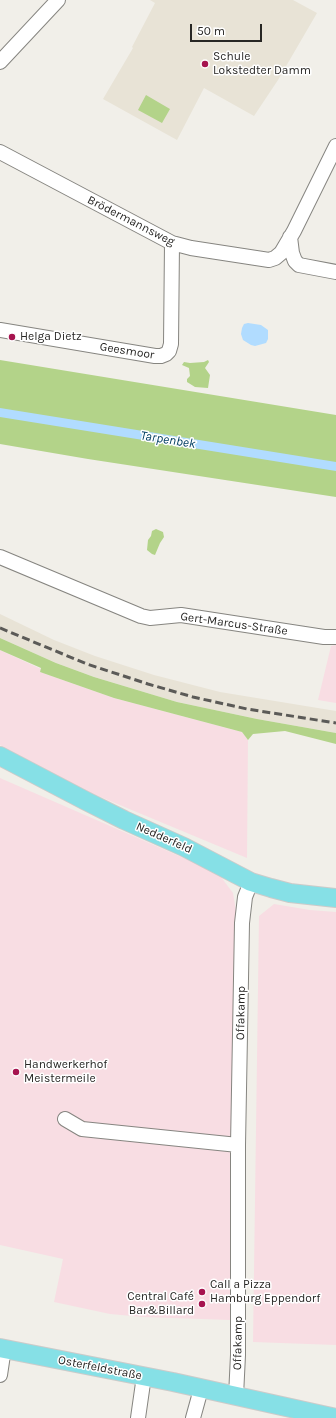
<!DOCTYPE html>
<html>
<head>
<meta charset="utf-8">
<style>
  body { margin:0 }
  #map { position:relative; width:336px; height:1418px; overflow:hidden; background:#f1efe9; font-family:Karla,sans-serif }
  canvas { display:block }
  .scale { position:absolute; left:190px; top:24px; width:72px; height:18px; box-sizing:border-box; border:2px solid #272624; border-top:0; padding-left:5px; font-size:12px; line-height:14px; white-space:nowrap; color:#272624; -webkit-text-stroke:3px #fff; paint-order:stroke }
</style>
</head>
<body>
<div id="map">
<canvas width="336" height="1418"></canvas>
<div class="scale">50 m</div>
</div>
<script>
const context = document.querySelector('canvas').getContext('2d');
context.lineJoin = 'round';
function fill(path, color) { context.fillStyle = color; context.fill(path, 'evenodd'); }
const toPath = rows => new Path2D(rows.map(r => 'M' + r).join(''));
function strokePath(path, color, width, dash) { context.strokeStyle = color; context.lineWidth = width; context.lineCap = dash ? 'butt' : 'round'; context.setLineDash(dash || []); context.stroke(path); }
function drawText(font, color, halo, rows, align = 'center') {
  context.font = font + ' Karla,sans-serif'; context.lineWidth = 3; context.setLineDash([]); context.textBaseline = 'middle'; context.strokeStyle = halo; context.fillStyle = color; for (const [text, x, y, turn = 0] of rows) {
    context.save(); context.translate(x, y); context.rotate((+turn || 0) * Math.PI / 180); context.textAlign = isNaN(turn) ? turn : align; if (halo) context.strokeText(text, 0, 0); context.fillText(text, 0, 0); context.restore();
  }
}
const commercial = toPath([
  [336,645,336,703,318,700,331,646],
  [0,650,41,669,40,672,114,698,242,732,248,740,247,858,91,793,0,745],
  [0,778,218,873,233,893,236,911,230,1320,143,1317,110,1314,54,1302,63,1259,0,1245],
  [274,904,310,910,336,912,336,1345,253,1342,259,916]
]);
const built = toPath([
  [150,0,293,0,317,13,278,80,254,116,204,88,177,140,103,99,133,48,132,47,155,3],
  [0,614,54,640,95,656,154,675,220,692,336,711,336,733,257,719,177,702,94,677,56,663,0,638]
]);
const green = toPath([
  [146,95,170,109,162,123,138,110],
  [0,360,336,415,336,497,88,459,0,444],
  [208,360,209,362,205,368,210,375,208,388,195,387,187,382,187,379,190,376,189,368,182,365,184,362,190,363,204,362],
  [156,529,163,532,164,537,160,543,155,555,152,554,147,550,148,540,151,536,152,531],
  [0,638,56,663,94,677,177,702,257,719,336,733,336,744,285,731,253,734,248,740,242,732,114,698,40,672,41,668,0,650]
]);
const water = toPath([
  [248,323,261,325,268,330,268,339,266,343,255,346,251,345,243,340,241,334,242,328,244,324],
  [0,408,336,462,336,471,0,417]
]);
const minor = toPath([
  [0,62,58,0],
  [0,152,172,243,191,248,269,260,275,258,281,253,294,231,336,146],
  [290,237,292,253,295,261,299,265,336,272],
  [0,330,155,356,161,356,166,354,169,351,171,344,172,243],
  [0,557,141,616,150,618,181,615,324,637,336,637],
  [65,1119,82,1129,238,1145],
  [0,1375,4,1348],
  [236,1396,238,1355,238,1145,242,923,245,897,251,882],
  [138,1418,144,1376],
  [193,1418,201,1389]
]);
const major = toPath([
  [0,756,86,801,124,820,184,847,251,882,271,888,290,893,336,898],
  [0,1348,173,1382,336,1418]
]);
const rail = toPath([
  [0,628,87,664,148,684,193,697,247,709,336,723]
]);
const markers = [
  [205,64,4,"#a6134f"],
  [12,337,4,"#a6134f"],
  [16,1072,4,"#a6134f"],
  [202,1292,4,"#a6134f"],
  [202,1304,4,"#a6134f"]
];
const poiNames = [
  ["Schule",213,57],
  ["Lokstedter Damm",213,71],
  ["Helga Dietz",20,337],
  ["Handwerkerhof",24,1065],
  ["Meistermeile",24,1079],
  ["Call a Pizza",210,1285],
  ["Hamburg Eppendorf",210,1299],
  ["Central Café",194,1297,"right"],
  ["Bar&Billard",194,1311,"right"]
];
const streetNames = [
  ["Brödermannsweg",131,221,27],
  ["Geesmoor",127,351,9],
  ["Gert-Marcus-Straße",234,624,8],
  ["Nedderfeld",164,838,24],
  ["Offakamp",241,1013,-89],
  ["Offakamp",238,1343,-89],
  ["Osterfeldstraße",100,1368,11]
];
const waterNames = [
  ["Tarpenbek",168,440,9]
];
fill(commercial, '#f8dde3');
fill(built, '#e8e3d6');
fill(green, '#b3d389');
fill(water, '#b1dcff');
strokePath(minor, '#868580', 16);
strokePath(major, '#cbcbca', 20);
strokePath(minor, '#fff', 14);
strokePath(major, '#86e0e6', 18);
strokePath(rail, '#5b5a57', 3, [8, 4]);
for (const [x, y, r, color] of markers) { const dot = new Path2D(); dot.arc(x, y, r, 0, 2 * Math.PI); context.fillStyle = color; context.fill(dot); strokePath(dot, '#fff', 1.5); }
drawText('12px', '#272624', '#fff', poiNames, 'left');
drawText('12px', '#272624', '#fff', streetNames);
drawText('italic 13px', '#003d61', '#fff', waterNames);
</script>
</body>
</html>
